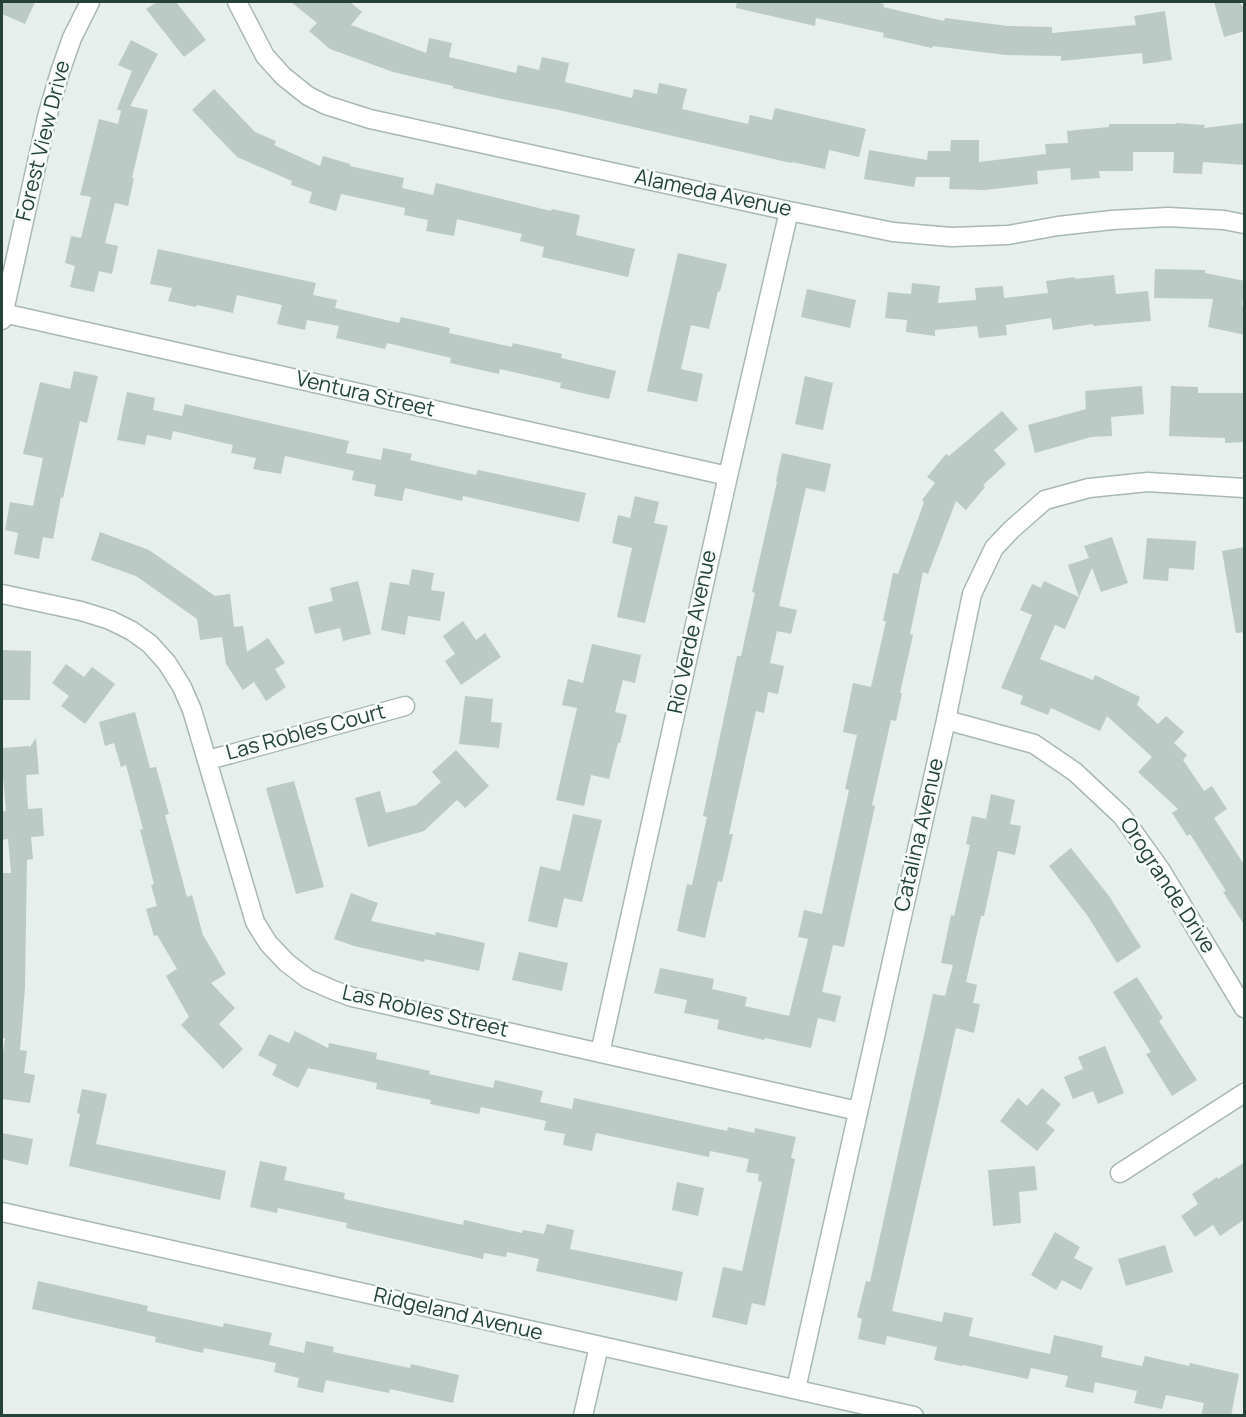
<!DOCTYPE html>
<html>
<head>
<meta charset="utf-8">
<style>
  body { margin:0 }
  #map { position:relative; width:1246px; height:1417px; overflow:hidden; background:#e6efeb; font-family:Manrope,sans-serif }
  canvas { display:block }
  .frame { position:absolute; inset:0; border:3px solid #24423a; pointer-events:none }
</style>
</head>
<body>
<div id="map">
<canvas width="1246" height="1417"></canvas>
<div class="frame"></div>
</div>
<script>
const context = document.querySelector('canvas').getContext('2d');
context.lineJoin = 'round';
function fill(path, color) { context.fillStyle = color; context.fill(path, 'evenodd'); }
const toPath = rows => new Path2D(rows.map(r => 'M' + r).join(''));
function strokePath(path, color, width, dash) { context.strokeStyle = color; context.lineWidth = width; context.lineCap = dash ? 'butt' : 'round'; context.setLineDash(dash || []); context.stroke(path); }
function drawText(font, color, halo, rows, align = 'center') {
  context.font = font + ' Manrope,sans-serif'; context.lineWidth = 5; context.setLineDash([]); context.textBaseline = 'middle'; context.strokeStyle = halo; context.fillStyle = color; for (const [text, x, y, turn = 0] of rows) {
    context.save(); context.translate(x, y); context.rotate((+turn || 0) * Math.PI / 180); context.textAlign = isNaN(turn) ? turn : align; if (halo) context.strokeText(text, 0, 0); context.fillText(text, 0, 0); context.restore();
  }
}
const building = toPath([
  [2,2,35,2,25,24,2,14],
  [157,2,176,2,206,40,184,57,146,9],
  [291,2,350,2,362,12,351,25,426,53,429,38,452,43,449,57,516,73,518,65,539,70,542,57,569,63,565,82,632,98,634,89,657,94,659,83,687,89,682,109,748,124,750,115,772,120,775,108,866,129,859,157,829,150,825,169,792,162,791,163,559,110,502,99,453,88,453,86,393,72,330,49,309,31,317,23],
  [737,2,874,2,884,4,883,7,944,21,945,18,1008,26,1052,27,1052,33,1136,25,1134,16,1165,11,1172,60,1143,64,1142,53,1061,61,1061,56,1006,55,933,46,932,48,883,37,884,33,816,18,815,26,736,8],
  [1214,2,1240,2,1242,6,1245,5,1245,31,1224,37],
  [131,40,158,54,130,106,148,110,132,178,134,178,128,206,115,203,105,243,118,246,112,274,99,271,94,292,70,287,75,266,65,263,71,236,81,238,91,197,80,195,99,119,118,124,121,111,117,109,132,71,118,65],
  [214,89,255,132,276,141,274,145,320,166,323,156,350,164,350,166,404,178,402,188,433,195,436,183,551,211,552,209,580,215,576,235,635,249,628,277,542,257,544,247,520,241,522,234,457,219,454,236,426,231,428,220,404,215,405,208,341,194,336,211,309,203,312,192,291,185,292,181,237,157,192,110],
  [1176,123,1205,125,1204,128,1245,123,1245,165,1203,162,1202,174,1173,173,1174,152,1133,152,1133,171,1099,171,1100,178,1071,180,1070,168,1037,171,1038,184,985,190,949,189,950,177,916,177,914,187,864,179,869,150,927,160,928,151,950,151,951,140,979,140,979,162,1046,154,1045,144,1068,143,1067,131,1109,127,1109,124,1176,124],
  [158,249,316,283,313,295,337,300,335,308,399,323,401,317,450,328,449,333,512,347,513,343,562,354,561,358,616,371,609,399,560,388,561,383,500,369,499,374,450,363,451,358,387,343,385,349,336,338,339,326,307,320,305,330,277,324,282,305,237,295,233,313,197,305,196,307,168,301,172,288,150,284],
  [678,253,727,264,720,292,718,291,709,329,691,325,681,369,703,374,697,402,647,391],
  [1155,269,1205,270,1205,273,1245,281,1245,291,1242,305,1245,306,1245,335,1208,327,1213,299,1154,298],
  [1114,275,1116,294,1148,291,1151,321,1093,326,1093,324,1053,330,1051,318,1006,325,1007,335,979,338,977,326,935,330,935,336,906,332,907,320,885,318,888,292,911,294,912,283,940,286,938,303,976,300,975,288,1003,286,1004,298,1048,293,1046,281,1075,277,1075,279],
  [807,289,856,300,850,328,801,317],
  [74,371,98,376,87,423,80,421,63,498,61,497,53,539,43,537,39,559,14,554,18,533,5,530,10,502,33,506,43,458,23,454,40,382,70,389],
  [805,376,833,383,823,430,795,424],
  [1142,386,1144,414,1111,417,1112,436,1091,437,1035,453,1028,425,1086,409,1085,391],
  [1171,386,1198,387,1198,393,1245,393,1245,442,1225,443,1225,438,1169,436],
  [127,392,155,398,153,410,182,416,185,404,349,441,346,453,381,460,383,448,412,454,410,460,476,475,478,470,586,493,579,522,463,496,462,501,405,488,402,501,374,496,376,485,352,480,354,471,285,456,281,474,253,469,256,458,231,453,233,445,173,431,171,440,147,435,145,445,117,440],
  [1002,411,1018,429,994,450,1006,464,983,485,985,487,966,510,956,501,928,574,923,572,910,634,913,635,900,693,902,693,896,721,891,720,872,805,875,806,844,947,833,945,822,992,841,996,835,1022,818,1018,811,1048,765,1038,764,1040,717,1029,719,1020,684,1013,687,1000,654,993,660,968,714,979,712,989,747,997,745,1006,789,1016,808,939,798,937,804,910,822,914,849,790,845,789,857,735,843,732,853,683,871,687,886,621,883,621,893,573,898,574,924,502,922,500,935,483,927,477,946,454,949,456],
  [782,453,831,464,825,492,806,488,779,606,797,610,791,634,777,631,770,663,784,666,778,694,768,692,764,713,756,711,729,834,733,834,722,882,718,881,705,938,677,931,687,884,692,885,707,817,703,816,737,656,741,656,755,593,752,592,777,482,776,481],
  [635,496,659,502,654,523,668,526,645,623,617,617,632,548,612,543,618,515,630,518],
  [100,532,149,550,215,596,230,594,234,627,243,626,247,652,268,638,285,663,275,669,286,687,266,701,254,682,243,690,226,664,222,637,200,640,197,619,136,576,91,560],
  [1112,537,1128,583,1101,592,1092,568,1065,629,1055,625,1040,659,1093,680,1095,675,1140,697,1137,705,1158,724,1166,716,1184,732,1174,743,1187,755,1183,760,1204,791,1212,786,1227,809,1214,818,1245,866,1245,926,1223,892,1226,891,1190,834,1187,836,1172,813,1178,809,1138,772,1152,757,1107,716,1100,731,1051,708,1048,715,1020,704,1023,696,1001,688,1032,615,1020,610,1032,584,1041,588,1044,581,1079,597,1068,565,1089,558,1084,546],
  [1147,538,1196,541,1194,570,1169,568,1168,581,1143,579],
  [1245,547,1245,632,1236,633,1222,551],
  [412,569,434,573,431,590,445,592,440,621,408,616,405,635,381,630,390,582,409,585],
  [358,581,371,634,343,641,340,628,315,634,308,607,333,601,330,588],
  [463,621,476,640,485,633,501,657,461,685,445,661,455,654,443,636],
  [592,644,641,655,635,683,623,680,615,712,627,715,620,743,618,743,609,779,591,775,584,806,556,800,577,708,562,705,568,679,583,683],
  [2,650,31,651,30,700,2,700],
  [66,664,84,677,92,667,115,684,85,724,61,706,69,696,52,683],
  [465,696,493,699,491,722,502,723,499,748,459,744],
  [135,712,150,768,156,767,169,814,165,815,187,897,192,895,203,935,226,974,211,983,235,1008,219,1024,243,1049,223,1069,181,1025,189,1017,166,976,177,969,157,935,154,936,146,909,157,906,151,885,154,884,140,830,143,829,126,765,121,767,114,743,105,746,99,722],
  [36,738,39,774,26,775,28,809,42,808,44,836,31,837,33,859,27,860,25,987,20,1050,27,1051,24,1073,35,1075,30,1103,2,1099,2,1059,5,1038,2,1038,2,873,11,873,8,839,2,840,2,811,6,811,3,777,2,777,2,748,29,746,29,748],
  [456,750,489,786,465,808,457,800,424,831,368,847,355,798,380,791,386,813,416,805,441,782,432,772],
  [294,781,324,887,296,894,266,788],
  [991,794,1015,800,1010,824,1021,826,1015,855,998,851,984,916,981,916,966,982,977,985,973,1003,980,1004,974,1033,956,1028,892,1311,942,1322,944,1312,973,1318,969,1336,1050,1354,1054,1335,1103,1346,1101,1357,1142,1366,1145,1356,1189,1366,1190,1363,1239,1374,1231,1416,1201,1416,1204,1403,1166,1395,1162,1409,1134,1403,1137,1391,1095,1382,1093,1393,1065,1387,1068,1376,1031,1368,1028,1379,963,1365,962,1366,934,1360,937,1347,887,1336,885,1345,858,1339,862,1319,857,1317,866,1281,870,1282,933,994,945,996,953,965,941,963,951,915,954,916,970,845,966,844,972,816,986,819],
  [573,814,602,820,582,902,564,898,557,928,528,921,540,866,560,871],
  [1071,848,1109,896,1141,947,1117,963,1087,915,1049,866],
  [351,893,378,903,371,921,435,935,436,932,485,943,479,971,425,959,424,962,354,946,334,939],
  [519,952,568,963,562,991,512,980],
  [1137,977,1163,1018,1159,1021,1197,1080,1172,1096,1146,1054,1151,1052,1113,992],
  [295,1031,328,1048,329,1043,377,1053,376,1059,430,1071,429,1074,493,1088,495,1080,543,1091,540,1102,572,1109,574,1098,727,1131,728,1127,754,1133,755,1128,796,1137,791,1158,795,1159,765,1306,752,1303,747,1325,712,1317,723,1267,742,1271,762,1182,758,1181,759,1174,746,1172,749,1159,710,1151,709,1157,596,1133,592,1151,563,1145,565,1134,544,1130,546,1121,481,1107,479,1114,430,1104,431,1100,376,1089,377,1083,308,1068,298,1088,272,1075,277,1065,258,1055,269,1034,289,1043],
  [1105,1046,1124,1093,1098,1104,1093,1091,1073,1099,1064,1077,1083,1069,1078,1057],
  [1042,1088,1061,1104,1046,1123,1055,1130,1037,1151,1000,1121,1018,1098,1027,1106],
  [82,1089,107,1094,96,1144,226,1171,220,1200,69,1166,80,1114,77,1113],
  [2,1133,33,1139,28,1165,2,1159],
  [260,1161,287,1167,284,1180,345,1193,344,1199,400,1211,463,1225,464,1220,522,1233,523,1230,544,1234,547,1224,574,1230,570,1249,683,1272,677,1301,536,1271,539,1259,507,1252,506,1257,484,1253,483,1259,346,1228,347,1223,278,1208,277,1213,250,1207],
  [1245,1162,1245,1219,1220,1236,1213,1225,1195,1237,1181,1216,1198,1204,1192,1194,1217,1177,1218,1179],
  [1035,1166,1037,1190,1019,1192,1021,1223,993,1226,988,1170],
  [677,1182,704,1188,698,1216,672,1210],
  [1055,1232,1080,1247,1074,1258,1093,1268,1081,1290,1062,1280,1056,1290,1031,1275],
  [1165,1245,1173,1272,1126,1286,1118,1259],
  [38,1281,148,1306,147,1311,223,1327,224,1323,272,1333,269,1345,304,1353,306,1341,334,1347,333,1352,410,1368,411,1364,459,1375,453,1403,390,1389,389,1393,326,1380,323,1393,297,1387,299,1378,274,1372,276,1363,204,1348,203,1353,155,1342,156,1337,32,1309]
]);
const minor = toPath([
  [237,2,265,56,283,76,308,96,326,105,370,119,789,211,893,232,951,237,1008,235,1058,226,1112,220,1168,217,1224,220,1244,224],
  [3,313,728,476],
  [2,320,47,117,60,72,72,38,90,2],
  [2,594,81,611,110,620,132,631,150,644,167,663,182,687,192,710,255,922,268,943,287,963,308,979,333,990,352,997,858,1111],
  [946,720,1034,744,1075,772,1122,816,1160,869,1244,1008],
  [207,760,231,754,405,706],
  [600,1053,728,476,789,211],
  [1120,1173,1244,1093],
  [796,1389,946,720,972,594,994,548,1011,530,1045,500,1089,488,1148,482,1244,488],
  [583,1416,599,1346]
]);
const tertiary = toPath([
  [2,1212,914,1416]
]);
const streetNames = [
  ["Forest View Drive",44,141,-76],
  ["Alameda Avenue",713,194,12],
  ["Ventura Street",365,395,13],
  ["Rio Verde Avenue",693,632,-78],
  ["Las Robles Court",306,733,-15],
  ["Catalina Avenue",920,835,-77],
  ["Orogrande Drive",1167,886,57],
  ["Las Robles Street",425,1012,13],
  ["Ridgeland Avenue",458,1315,13]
];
fill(building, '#bbcac4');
strokePath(minor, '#a8b8b2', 21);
strokePath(tertiary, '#a8b8b2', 21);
strokePath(minor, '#fff', 18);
strokePath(tertiary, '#fff', 18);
drawText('21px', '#24423a', '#f7fbf9', streetNames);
</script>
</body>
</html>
